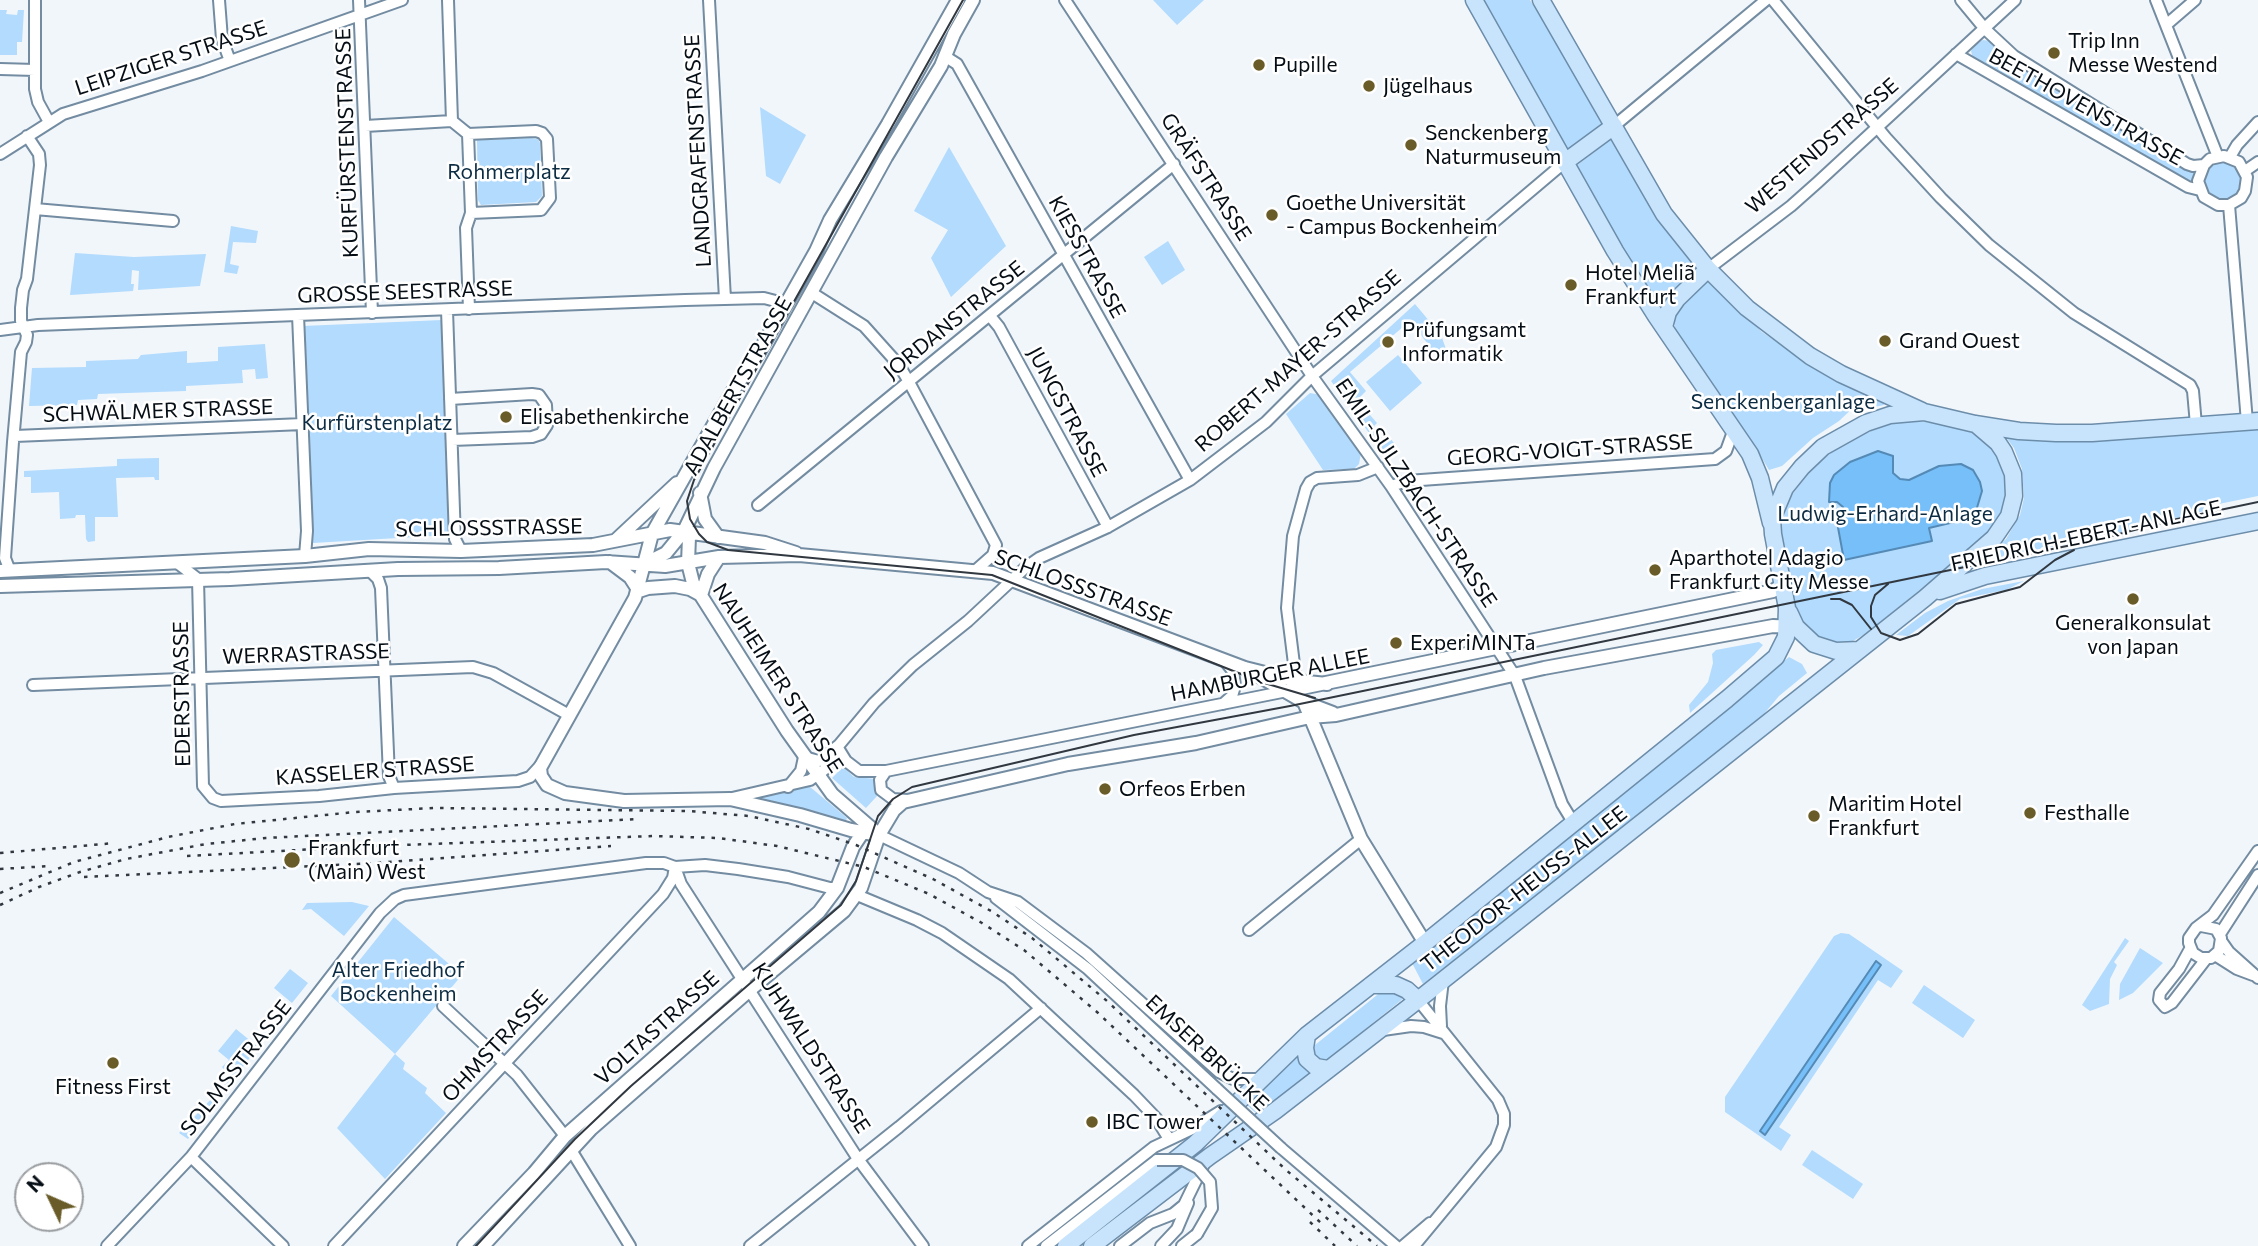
<!DOCTYPE html>
<html>
<head>
<meta charset="utf-8">
<style>
  body { margin:0 }
  #map { position:relative; width:2258px; height:1246px; overflow:hidden; background:#f1f6fb; font-family:Commissioner,sans-serif }
  canvas { display:block }
  .north { position:absolute; left:14px; top:1162px; width:70px; height:70px; box-sizing:border-box; background:#fff; border:2px solid #9b9ea1; border-radius:50%; rotate:314deg; font-size:19px; font-weight:700; line-height:28px; text-align:center; color:#050d15 }
  .north::after { content:''; display:block; margin:auto; width:24px; height:32px; background:#6a5c29; clip-path:polygon(50% 0,100% 100%,50% 72%,0 100%) }
</style>
</head>
<body>
<div id="map">
<canvas width="2258" height="1246"></canvas>
<div class="north">N</div>
</div>
<script>
const context = document.querySelector('canvas').getContext('2d');
context.lineJoin = 'round';
function fill(path, color) { context.fillStyle = color; context.fill(path, 'evenodd'); }
const toPath = rows => new Path2D(rows.map(r => 'M' + r).join(''));
function strokePath(path, color, width, dash) { context.strokeStyle = color; context.lineWidth = width; context.lineCap = dash ? 'butt' : 'round'; context.setLineDash(dash || []); context.stroke(path); }
function drawText(font, color, halo, rows, align = 'center') {
  context.font = font + ' Commissioner,sans-serif'; context.lineWidth = 5; context.setLineDash([]); context.textBaseline = 'middle'; context.strokeStyle = halo; context.fillStyle = color; for (const [text, x, y, turn = 0] of rows) {
    context.save(); context.translate(x, y); context.rotate((+turn || 0) * Math.PI / 180); context.textAlign = isNaN(turn) ? turn : align; if (halo) context.strokeText(text, 0, 0); context.fillText(text, 0, 0); context.restore();
  }
}
const green = toPath([
  [1153,0,1204,0,1177,25],
  [1479,0,1530,0,1562,49,1605,124,1572,148,1567,149],
  [0,10,7,10,6,14,17,15,18,10,24,10,22,42,17,42,17,55,0,55],
  [1983,40,1990,41,2035,78,2194,173,2192,186,1973,58,1971,51,1975,45],
  [760,107,806,135,780,184,766,176],
  [531,138,538,139,540,143,542,196,536,202,481,205,478,200,477,140],
  [1610,140,1613,140,1698,268,1674,291,1660,309,1619,246,1576,166],
  [949,147,1006,246,951,297,931,258,948,230,914,211],
  '2204 181a19 19 0 1 1 38 0a19 19 0 1 1-38 0Z',
  [231,226,258,231,256,243,233,242,230,264,239,266,237,274,224,272],
  [1168,241,1185,270,1162,285,1144,257],
  [75,253,134,257,206,254,200,286,138,290,139,271,132,270,131,284,134,284,133,291,70,295],
  [1708,280,1762,332,1817,369,1883,401,1884,405,1865,409,1856,405,1839,421,1813,438,1782,466,1769,470,1751,440,1675,333,1674,316,1686,300],
  [1415,304,1441,335,1446,349,1443,358,1438,357,1410,321,1350,372,1366,391,1357,400,1377,423,1374,426,1377,430,1381,427,1394,443,1383,452,1331,381],
  [442,320,449,535,313,543,303,326],
  [265,344,268,378,256,379,255,369,242,370,243,383,186,386,186,391,98,394,97,399,78,400,77,405,29,406,32,368,86,367,86,361,138,359,141,355,187,351,187,363,218,361,218,347],
  [1398,355,1422,383,1390,411,1366,382],
  [1310,393,1321,395,1361,453,1359,464,1354,469,1323,470,1286,414],
  [1921,421,1969,430,1988,440,2004,463,2008,497,1998,524,1959,559,1865,634,1853,641,1842,644,1822,641,1805,628,1796,608,1781,529,1782,514,1788,500,1813,467,1844,443,1887,424],
  [2258,426,2258,496,2204,507,2204,511,2120,533,1982,561,2006,539,2020,515,2024,498,2022,469,2014,448,2004,435,2125,439],
  [159,458,159,480,155,480,154,477,116,478,118,517,95,517,95,541,88,542,86,539,85,515,76,515,75,518,60,519,59,492,31,493,31,477,24,477,24,471,117,466,117,459],
  [2024,581,2006,590,1960,599,1908,636,1896,635,1925,613,1948,601,1982,589],
  [1759,642,1763,645,1754,655,1690,713,1689,705,1708,682,1713,663,1712,654,1716,650],
  [1789,657,1802,664,1807,673,1779,696,1758,721,1423,984,1411,961],
  [843,767,854,777,877,779,874,785,877,796,866,808,832,778],
  [809,786,847,818,846,821,755,798,755,796],
  [352,902,369,906,344,936,311,909,302,910,307,903],
  [394,917,462,975,395,1054,405,1063,403,1069,427,1088,425,1093,446,1113,385,1179,337,1128,395,1054,331,996],
  [1841,933,1849,934,1903,971,1891,988,1878,980,1779,1127,1791,1135,1781,1151,1725,1112,1725,1097,1834,936],
  [2125,938,2129,941,2114,962,2117,965,2110,979,2109,1004,2090,1011,2082,1005],
  [2140,948,2163,963,2133,993,2119,1000,2120,984],
  [290,969,308,983,292,1003,274,988],
  [1924,985,1975,1020,1963,1038,1912,1003],
  [1389,990,1404,998,1328,1059,1322,1061,1316,1058,1312,1052,1315,1045,1382,991],
  [236,1029,258,1047,188,1139,179,1133,232,1077,222,1067,229,1060,218,1051],
  [1302,1051,1312,1071,1258,1115,1247,1105],
  [1812,1150,1863,1184,1853,1199,1802,1165]
]);
const water = toPath([
  [1878,451,1893,456,1893,473,1900,479,1909,480,1939,466,1961,464,1973,470,1980,482,1982,491,1976,511,1967,519,1929,528,1932,541,1844,560,1837,522,1844,513,1843,507,1837,502,1829,502,1830,483,1834,475,1850,462,1878,451],
  [1876,961,1881,965,1765,1135,1760,1131,1876,961]
]);
const minor = toPath([
  [35,0,35,89,38,102,49,122],
  [219,0,222,39,230,61],
  [359,0,372,313],
  [448,0,452,121,468,134,471,213,466,228,469,309],
  [709,0,725,299],
  [1065,0,1312,376,1391,486,1515,676,1562,804,1573,822],
  [1773,0,1886,138,1941,198,1989,245,2074,313,2190,385,2193,391,2196,425],
  [1961,0,1985,29,2014,56,2187,164,2193,166,2204,165,2210,159,2224,156,2239,162,2247,177,2245,191,2241,198,2229,205,2218,205,2204,197,2198,181,2204,165],
  [2156,0,2218,157],
  [2166,25,2195,0],
  [1956,54,2188,187,2200,190],
  [946,57,957,64,1190,480],
  [0,69,35,70],
  [365,126,452,121],
  [1614,126,1766,0],
  [468,134,536,131,542,133,547,139,550,198,541,210,471,213],
  [0,154,63,114,202,71,402,0],
  [2230,157,2237,145,2258,122],
  [2245,171,2258,162],
  [2229,205,2247,422],
  [35,209,173,221],
  [1708,269,1791,206,1818,182,2015,0],
  [812,293,864,326,899,365,909,382,996,545,993,555,976,570],
  [447,310,455,539,461,551],
  [298,315,307,531,305,556],
  [990,316,999,327,1108,527],
  [0,330,38,325,685,300,764,298,787,304],
  [450,399,532,394,539,395,546,405,547,425,541,434,532,437,452,440],
  [15,436,303,424],
  [1391,486,1407,481,1715,459,1726,451,1734,429],
  [758,505,1174,164],
  [176,562,198,579,203,786,213,798,221,801,319,796,394,788,518,781,530,777,541,765],
  [369,570,378,579,381,588,389,776,394,788],
  [10,571,5,558,13,442,21,352,26,342,27,335,21,321,21,308,23,290,27,279,40,165,39,154,27,136],
  [33,685,473,667,493,673,569,715],
  [1299,688,1295,672,1287,608,1293,536,1306,489,1310,482,1317,478,1358,475,1378,467],
  [1223,704,1232,696,1235,686,1233,671,1224,660],
  [838,748,846,761,859,771,886,771,1287,691],
  [886,771,880,780,881,790,893,799,908,800],
  [788,787,801,771,804,757,819,761,839,745,874,703,913,665,968,621,1026,567,1039,558,1108,527,1190,480,1266,422,1312,376,1565,162],
  [732,798,810,780,824,770,835,754],
  [879,835,959,873,988,892,1018,902,1086,953,1219,1072,1233,1079,1261,1079],
  [676,870,681,884,858,1159,923,1246],
  [857,895,917,920,942,933,1009,979,1134,1095,1156,1118,1169,1139],
  [996,898,1088,969,1217,1089],
  [2201,926,2216,929,2221,938,2219,951,2211,958,2201,958,2193,953,2189,943,2189,938,2196,928,2213,915,2258,851],
  [1249,930,1361,839],
  [2220,934,2258,875],
  [2222,942,2229,952,2258,978],
  [2190,949,2179,969,2160,993,2159,1000,2165,1007,2172,1003,2206,959],
  [2215,955,2237,969,2253,975],
  [443,1006,517,1075,565,1136],
  [1441,1026,1440,1006,1443,980],
  [1383,1030,1411,1026,1424,1027,1443,1033],
  [1281,1148,1396,1246],
  [571,1150,630,1246],
  [191,1157,283,1246],
  [107,1246,191,1157,380,913,395,899,404,895,646,863,664,863,675,867,705,865,738,869,788,877,830,888,837,888],
  [334,1246,663,894,673,878,675,867],
  [750,1246,899,1127,1041,1008],
  [1028,1246,1154,1147,1192,1129,1221,1111],
  [1046,1246,1157,1160],
  [1120,1246,1150,1223,1173,1214,1184,1205,1204,1164],
  [1161,1246,1177,1229,1188,1203],
  [1182,1246,1197,1234],
  [1403,1246,1430,1223],
  [1414,1246,1496,1147,1504,1125,1504,1114,1498,1100,1418,1000]
]);
const tertiary = toPath([
  [700,493,705,519,718,537],
  [684,531,689,537,688,563,693,583,787,731,832,794,877,833],
  [616,540,677,483],
  [610,562,630,577,639,591],
  [644,564,666,553,684,531,714,468,886,157,941,66,954,34,973,0],
  [0,571,305,556,369,549,461,551,593,545,670,530,765,543,796,553],
  [0,586,230,579,398,569,499,568,606,562,665,566,719,557,799,555,993,573,1245,668,1297,681,1327,684],
  [639,591,648,588,675,586,690,589,701,595,708,574,719,557],
  [1259,676,1304,702,1333,713],
  [1287,691,1773,591,1782,585],
  [1304,702,1361,839,1425,943],
  [879,835,851,830,800,815,730,799,624,801,565,793,547,785,541,776,540,768,635,598,652,534,731,394,759,352,816,251,830,220,888,124,958,0],
  [464,1246,534,1173,565,1136,819,912,837,888,853,847,863,832],
  [483,1246,591,1129,751,989,844,911,861,888,879,835,894,810,903,802,1068,764,1196,743,1310,717,1336,715,1544,668,1773,626,1795,627]
]);
const primary = toPath([
  [1474,0,1615,251,1656,316,1750,454,1760,478,1771,523],
  [1541,0,1664,214,1708,269,1747,308,1810,356,1841,374,1922,411],
  [1565,162,1614,126],
  [1664,327,1668,312,1677,299,1708,269],
  [1940,591,1985,576,2258,521],
  [1789,612,1796,627,1814,644,1836,651,1859,650],
  [1371,985,1396,985,1407,990,1418,1000],
  [1307,1035,1305,1048,1307,1059,1316,1067,1328,1069],
  [1066,1246,1195,1144,1307,1035,1425,943,1727,699,1776,657,1786,637,1787,608,1773,534,1772,519,1785,488,1802,467,1823,447,1866,423,1890,415,1924,412,1975,424,2019,431,2056,433,2092,433,2258,421],
  [1092,1246,1210,1156,1275,1111,1418,1000,1925,598,1994,538,2009,516,2014,496,2013,474,2004,452,1998,443,1977,425]
]);
const tram = toPath([
  [963,0,694,480,687,501,690,519,699,534,707,542,728,550,992,575,1261,682,1315,698],
  [1888,584,1875,595,1871,606,1871,617,1881,633,1900,640,1918,634,1956,604,2020,587,2055,560,2074,550],
  [1831,599,1840,599,1852,605,1871,629],
  [476,1246,575,1139,631,1086,841,905,856,881,878,816,893,799,912,787,1134,735,1290,706,2096,540,2177,519,2258,502]
]);
const rail = toPath([
  [0,853,115,843],
  [187,856,373,846,653,836,718,838,777,846,864,867,929,894,982,923,1024,950,1097,1012,1322,1224],
  [0,869,50,866],
  [84,877,375,863,611,846],
  [0,893,74,862,168,837,235,824,355,812,435,808,688,811,749,816,809,829,856,845,933,879,991,911,1032,938,1107,1001,1286,1170,1377,1246],
  [0,905,39,887,80,872,126,859,206,844,266,838,638,819],
  [1318,1210,1357,1246],
  [1310,1222,1335,1246]
]);
const minorBridge = toPath([
  [1217,1089,1281,1148],
  [1157,1160,1183,1160,1198,1168,1210,1182,1212,1208,1197,1234]
]);
const markers = [
  [2054,53,7,"#6a5c29"],
  [1259,65,7,"#6a5c29"],
  [1369,86,7,"#6a5c29"],
  [1411,145,7,"#6a5c29"],
  [1272,215,7,"#6a5c29"],
  [1571,285,7,"#6a5c29"],
  [1885,341,7,"#6a5c29"],
  [1388,342,7,"#6a5c29"],
  [506,417,7,"#6a5c29"],
  [1655,570,7,"#6a5c29"],
  [2133,599,7,"#6a5c29"],
  [1396,643,7,"#6a5c29"],
  [1105,789,7,"#6a5c29"],
  [2030,813,7,"#6a5c29"],
  [1814,816,7,"#6a5c29"],
  [292,860,9,"#6a5c29"],
  [113,1063,7,"#6a5c29"],
  [1092,1122,7,"#6a5c29"]
];
const poiNames = [
  ["Trip Inn",2068,41],
  ["Messe Westend",2068,65],
  ["Pupille",1273,65],
  ["Jügelhaus",1383,86],
  ["Senckenberg",1425,133],
  ["Naturmuseum",1425,157],
  ["Goethe Universität",1286,203],
  ["- Campus Bockenheim",1286,227],
  ["Hotel Meliã",1585,273],
  ["Frankfurt",1585,297],
  ["Prüfungsamt",1402,330],
  ["Informatik",1402,354],
  ["Grand Ouest",1899,341],
  ["Elisabethenkirche",520,417],
  ["Aparthotel Adagio",1669,558],
  ["Frankfurt City Messe",1669,582],
  ["Generalkonsulat",2133,623,"center"],
  ["von Japan",2133,647,"center"],
  ["ExperiMINTa",1410,643],
  ["Orfeos Erben",1119,789],
  ["Maritim Hotel",1828,804],
  ["Frankfurt",1828,828],
  ["Festhalle",2044,813],
  ["Frankfurt",308,848],
  ["(Main) West",308,872],
  ["Fitness First",113,1087,"center"],
  ["IBC Tower",1106,1122]
];
const streetNames = [
  ["LEIPZIGER STRASSE",171,58,-18],
  ["BEETHOVENSTRASSE",2086,107,29],
  ["KURFÜRSTENSTRASSE",347,143,-92],
  ["WESTENDSTRASSE",1822,146,-41],
  ["LANDGRAFENSTRASSE",698,151,-93],
  ["GRÄFSTRASSE",1206,177,57],
  ["KIESSTRASSE",1087,257,61],
  ["GROSSE SEESTRASSE",405,292,-2],
  ["JORDANSTRASSE",954,320,-39],
  ["ROBERT-MAYER-STRASSE",1298,361,-41],
  ["ADALBERTSTRASSE",738,386,-61],
  ["SCHWÄLMER STRASSE",158,411,-2],
  ["JUNGSTRASSE",1067,412,62],
  ["GEORG-VOIGT-STRASSE",1570,450,-4],
  ["EMIL-SULZBACH-STRASSE",1416,493,56],
  ["SCHLOSSSTRASSE",489,528,-1],
  ["FRIEDRICH-EBERT-ANLAGE",2086,536,-12],
  ["SCHLOSSSTRASSE",1083,588,20],
  ["WERRASTRASSE",306,654,-2],
  ["HAMBURGER ALLEE",1270,675,-11],
  ["NAUHEIMER STRASSE",778,678,57],
  ["EDERSTRASSE",182,694,-91],
  ["KASSELER STRASSE",375,771,-4],
  ["THEODOR-HEUSS-ALLEE",1524,889,-38],
  ["VOLTASTRASSE",657,1028,-42],
  ["OHMSTRASSE",495,1046,-47],
  ["KUHWALDSTRASSE",811,1048,57],
  ["EMSER BRÜCKE",1207,1053,43],
  ["SOLMSSTRASSE",236,1068,-52]
];
const parkNames = [
  ["Rohmerplatz",509,172],
  ["Senckenberganlage",1783,402],
  ["Kurfürstenplatz",377,423],
  ["Ludwig-Erhard-Anlage",1885,514],
  ["Alter Friedhof",398,970],
  ["Bockenheim",398,994]
];
fill(green, '#b2dbfd');
fill(water, '#76bff9');
strokePath(water, '#548ab5', 2);
strokePath(minor, '#738ca1', 14);
strokePath(tertiary, '#738ca1', 16);
strokePath(primary, '#6c8daa', 19);
strokePath(minor, '#fff', 10);
strokePath(tertiary, '#fff', 12);
strokePath(primary, '#c8e4fc', 16);
strokePath(tram, '#313840', 2);
strokePath(rail, '#313840', 2.5, [3.5, 7]);
strokePath(minorBridge, '#738ca1', 14, []);
strokePath(minorBridge, '#fff', 10);
for (const [x, y, r, color] of markers) { const dot = new Path2D(); dot.arc(x, y, r, 0, 2 * Math.PI); context.fillStyle = color; context.fill(dot); strokePath(dot, '#fff', 2.5); }
drawText('21px', '#050d15', '#fff', poiNames, 'left');
drawText('21px', '#050d15', '#fff', streetNames);
drawText('21px', '#0c2c43', '#fff', parkNames);
</script>
</body>
</html>
